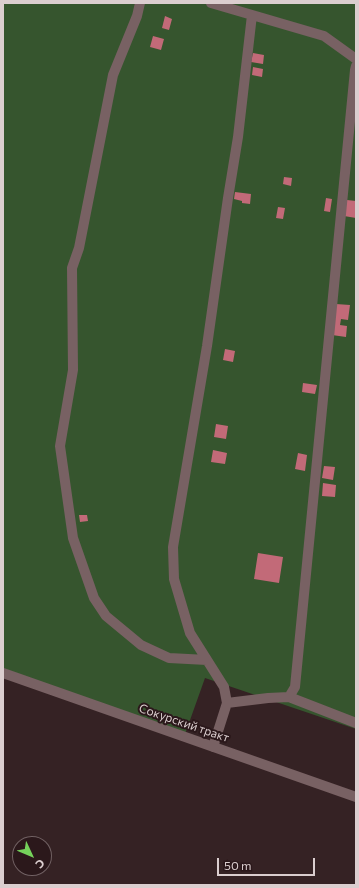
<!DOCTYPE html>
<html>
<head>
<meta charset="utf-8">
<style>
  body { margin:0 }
  #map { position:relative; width:359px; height:888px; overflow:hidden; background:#352224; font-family:Commissioner,sans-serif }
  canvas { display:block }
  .frame { position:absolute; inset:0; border:4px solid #dbcecf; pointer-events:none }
  .north { position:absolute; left:12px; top:836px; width:40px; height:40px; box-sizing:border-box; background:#2b181b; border:1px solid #716163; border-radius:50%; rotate:134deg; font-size:11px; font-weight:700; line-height:16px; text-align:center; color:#dbcecf }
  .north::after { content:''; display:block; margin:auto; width:14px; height:18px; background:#75d25b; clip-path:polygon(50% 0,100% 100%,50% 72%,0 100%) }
  .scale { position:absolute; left:217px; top:858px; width:98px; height:18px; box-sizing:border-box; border:2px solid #dbcecf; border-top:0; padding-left:5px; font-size:12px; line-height:14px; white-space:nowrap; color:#dbcecf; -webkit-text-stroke:3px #2b181b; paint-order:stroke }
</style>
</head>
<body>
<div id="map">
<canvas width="359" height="888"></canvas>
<div class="frame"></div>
<div class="north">С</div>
<div class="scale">50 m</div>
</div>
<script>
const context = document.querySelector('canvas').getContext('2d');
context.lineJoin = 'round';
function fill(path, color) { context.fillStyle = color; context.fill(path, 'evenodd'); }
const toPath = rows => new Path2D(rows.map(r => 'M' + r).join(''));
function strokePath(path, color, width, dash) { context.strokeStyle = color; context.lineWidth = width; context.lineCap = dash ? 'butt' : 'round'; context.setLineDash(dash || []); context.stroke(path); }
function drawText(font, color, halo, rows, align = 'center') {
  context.font = font + ' Commissioner,sans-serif'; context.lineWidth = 4; context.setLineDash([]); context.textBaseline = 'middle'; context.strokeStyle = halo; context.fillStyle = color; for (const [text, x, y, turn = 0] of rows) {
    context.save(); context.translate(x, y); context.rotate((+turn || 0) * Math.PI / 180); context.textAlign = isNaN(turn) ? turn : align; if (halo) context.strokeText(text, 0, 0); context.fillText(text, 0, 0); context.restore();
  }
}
const green = toPath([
  [3,3,356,3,356,729,205,678,184,737,3,673]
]);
const building = toPath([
  [165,16,172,19,169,30,162,28],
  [153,36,164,39,161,50,150,47],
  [253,53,264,55,263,64,251,62],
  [253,67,263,69,262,77,252,75],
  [284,177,292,178,291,186,283,184],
  [235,192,251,194,250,204,242,203,242,201,234,199],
  [326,198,332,199,330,212,324,211],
  [347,200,356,201,356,218,344,216],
  [278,207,285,208,283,219,276,218],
  [336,304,350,305,348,320,341,319,340,325,347,326,346,337,332,335],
  [225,349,235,351,233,362,223,360],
  [303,383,317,385,315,394,302,392],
  [216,424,228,426,226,439,214,437],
  [213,450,227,453,225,464,211,462],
  [298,453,307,455,305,471,295,469],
  [324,466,335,467,333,480,322,478],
  [323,483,336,485,335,497,322,496],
  [79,515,87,515,88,521,80,522],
  [258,553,283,557,279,583,254,579]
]);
const minor = toPath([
  [140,3,137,16,113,75,79,248,72,268,73,370,60,446,73,538,94,598,106,616,141,645,169,658,207,660,224,687,227,703,213,747],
  [211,3,324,36,356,59],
  [207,660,190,633,174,579,173,547,207,346,228,198,238,137,252,15],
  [3,673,356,797],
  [289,697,295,687,355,70,356,66],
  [227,703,268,698,289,697,356,723]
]);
const streetNames = [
  ["Сокурский тракт",184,723,19]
];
fill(green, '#36552e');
fill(building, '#c26a78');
strokePath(minor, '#786163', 10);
drawText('12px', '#dbcecf', '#2b181b', streetNames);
</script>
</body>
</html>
